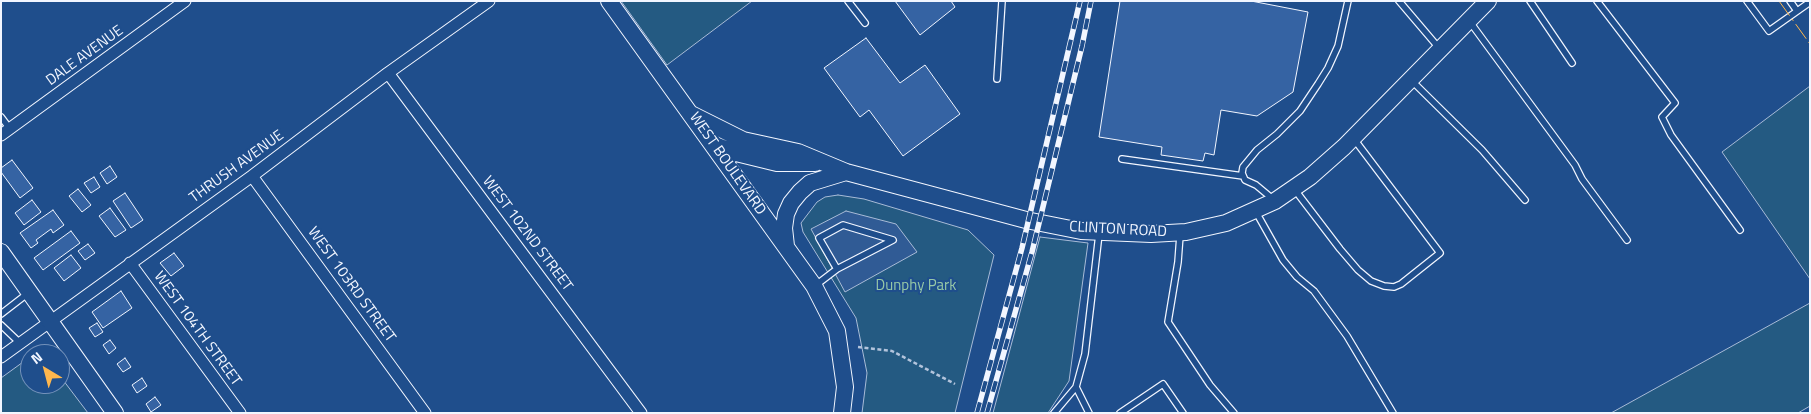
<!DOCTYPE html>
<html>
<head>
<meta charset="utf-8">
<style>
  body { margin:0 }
  #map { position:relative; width:1811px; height:414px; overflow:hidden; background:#1f4e8c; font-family:"Titillium Web",sans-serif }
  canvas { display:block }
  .frame { position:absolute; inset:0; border:2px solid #f2f6ff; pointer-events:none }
  .north { position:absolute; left:20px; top:344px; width:50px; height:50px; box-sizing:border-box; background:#1f4e8c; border:1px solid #7391ba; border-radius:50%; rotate:323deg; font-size:14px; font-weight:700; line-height:20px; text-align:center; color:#f2f6ff }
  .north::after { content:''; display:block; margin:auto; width:18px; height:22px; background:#ffb74d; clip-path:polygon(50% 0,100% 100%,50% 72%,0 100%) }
</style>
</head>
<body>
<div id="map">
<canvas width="1811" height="414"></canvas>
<div class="frame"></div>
<div class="north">N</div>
</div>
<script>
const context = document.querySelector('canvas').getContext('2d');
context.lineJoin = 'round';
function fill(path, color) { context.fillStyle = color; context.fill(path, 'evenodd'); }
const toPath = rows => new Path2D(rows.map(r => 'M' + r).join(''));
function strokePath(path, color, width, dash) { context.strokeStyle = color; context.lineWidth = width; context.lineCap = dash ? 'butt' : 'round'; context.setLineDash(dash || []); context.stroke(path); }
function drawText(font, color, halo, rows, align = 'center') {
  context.font = font + ' "Titillium Web",sans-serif'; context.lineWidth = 4; context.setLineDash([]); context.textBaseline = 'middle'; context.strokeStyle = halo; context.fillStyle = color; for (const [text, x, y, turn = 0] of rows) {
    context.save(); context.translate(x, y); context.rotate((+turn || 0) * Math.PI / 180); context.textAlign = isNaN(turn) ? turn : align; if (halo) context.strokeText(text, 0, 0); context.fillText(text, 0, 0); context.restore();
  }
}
const green = toPath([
  [621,1,752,1,667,65,621,1],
  [1810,86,1810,279,1722,152,1810,86],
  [838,195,864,199,968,230,994,255,955,413,862,413,867,373,856,318,803,232,801,223,817,202,825,197,838,195],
  [1040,237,1088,243,1069,381,1048,413,993,413,1040,237],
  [1810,303,1810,406,1798,413,1611,413,1810,303],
  [30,357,30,384,60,384,60,376,88,413,1,413,1,378,30,357]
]);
const parking = toPath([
  [846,211,896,224,917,252,845,292,811,229,846,211]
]);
const building = toPath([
  [895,1,951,1,955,7,920,35,895,1],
  [1120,1,1251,1,1308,12,1293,92,1257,116,1221,110,1214,155,1205,153,1203,161,1161,155,1162,147,1099,137,1120,1],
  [866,38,900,83,925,65,960,114,903,156,869,110,860,117,824,68,866,38],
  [12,160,33,188,20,198,1,172,1,168,12,160],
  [110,166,117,177,107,184,100,173,110,166],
  [94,177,100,187,91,193,84,183,94,177],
  [78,189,91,205,82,212,69,196,78,189],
  [125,193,143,220,131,228,113,201,125,193],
  [32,200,41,212,24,225,15,213,32,200],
  [110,208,126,230,115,237,99,216,110,208],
  [53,210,64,225,53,233,51,229,36,240,38,243,31,248,20,233,53,210],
  [71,231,80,243,43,270,34,258,71,231],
  [88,244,95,253,85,260,78,251,88,244],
  [174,253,184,266,171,276,160,263,174,253],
  [71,255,81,268,64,281,54,268,71,255],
  [121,291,132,308,103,328,92,312,121,291],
  [97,323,103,332,95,337,89,328,97,323],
  [110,340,116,348,109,354,103,345,110,340],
  [125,358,131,367,123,372,117,364,125,358],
  [142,378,147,386,137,393,132,385,142,378],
  [155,397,161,405,151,412,146,404,155,397]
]);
const path = toPath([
  [858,347,892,351,955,384]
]);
const lane = toPath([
  [848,1,865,23],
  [1399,1,1439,48],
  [1530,1,1572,63],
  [1597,1,1675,103,1662,117,1671,135,1740,230],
  [1747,1,1769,31,1810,2],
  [1790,1,1797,11],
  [1470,22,1575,165,1582,179,1627,240],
  [997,79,1002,1],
  [1412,81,1482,150,1525,200],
  [1,117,10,129],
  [1122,159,1243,176],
  [1295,190,1340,249,1358,270,1371,281,1384,286,1394,287,1401,284,1440,253,1354,139],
  [1274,200,1256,185,1245,180,1242,173,1243,167,1257,150,1277,134,1300,111,1318,84,1328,68,1338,46,1348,1],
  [1256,212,1283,260,1297,277,1314,291,1347,336,1393,413],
  [1180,235,1178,262,1168,322,1210,385,1234,413],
  [816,285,837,269,893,240,843,225,819,238,837,269],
  [1,314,27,294],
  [1,325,20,343],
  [1076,387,1089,413],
  [1054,413,1076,387,1085,354,1099,234],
  [1120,413,1163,384,1183,413]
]);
const street = toPath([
  [388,73,641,413],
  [1,135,185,1],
  [252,176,425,413],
  [130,263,240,413],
  [1,357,252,176,388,73,489,1]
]);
const secondary = toPath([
  [609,1,814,286,837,331,845,387,842,413],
  [691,114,743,140,798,152,846,172,1026,220,1081,231,1151,234,1186,232,1226,223,1275,201,1310,177,1344,147,1488,1],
  [712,144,736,153,777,163,815,163],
  [786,246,784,228,786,214,791,203,800,192,810,183,846,172],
  [1,252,115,413]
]);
const rail = toPath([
  [977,413,1022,248,1080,1],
  [987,413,1032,252,1082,46,1091,1]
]);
const power = toPath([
  [1779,1,1810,44]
]);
const streetNames = [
  ["DALE AVENUE",85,56,-36],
  ["WEST BOULEVARD",727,164,55],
  ["THRUSH AVENUE",237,167,-36],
  ["CLINTON ROAD",1118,230,3],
  ["WEST 102ND STREET",527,234,53],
  ["WEST 103RD STREET",351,285,54],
  ["WEST 104TH STREET",197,329,54]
];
const parkNames = [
  ["Dunphy Park",916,286]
];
fill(green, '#245a82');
strokePath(green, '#a8bbd7', 1);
fill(parking, '#305b95');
strokePath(parking, '#a8bbd7', 1);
fill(building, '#3563a3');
strokePath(building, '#f2f6ff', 1);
strokePath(lane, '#f2f6ff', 8);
strokePath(street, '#f2f6ff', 13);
strokePath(secondary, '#f2f6ff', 18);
strokePath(path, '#b3c4dc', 2.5, [4, 2.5]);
strokePath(lane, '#1f4e8c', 5.5);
strokePath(street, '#1f4e8c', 11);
strokePath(secondary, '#1f4e8c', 16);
strokePath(rail, '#f2f6ff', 5.5);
strokePath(rail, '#1f4e8c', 4, [11]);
strokePath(power, '#ffb74d', 1, [18, 4, 2.5, 4]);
drawText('15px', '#f2f6ff', '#1f4e8c', streetNames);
drawText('15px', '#97c8a6', '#1f4e8c', parkNames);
</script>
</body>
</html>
